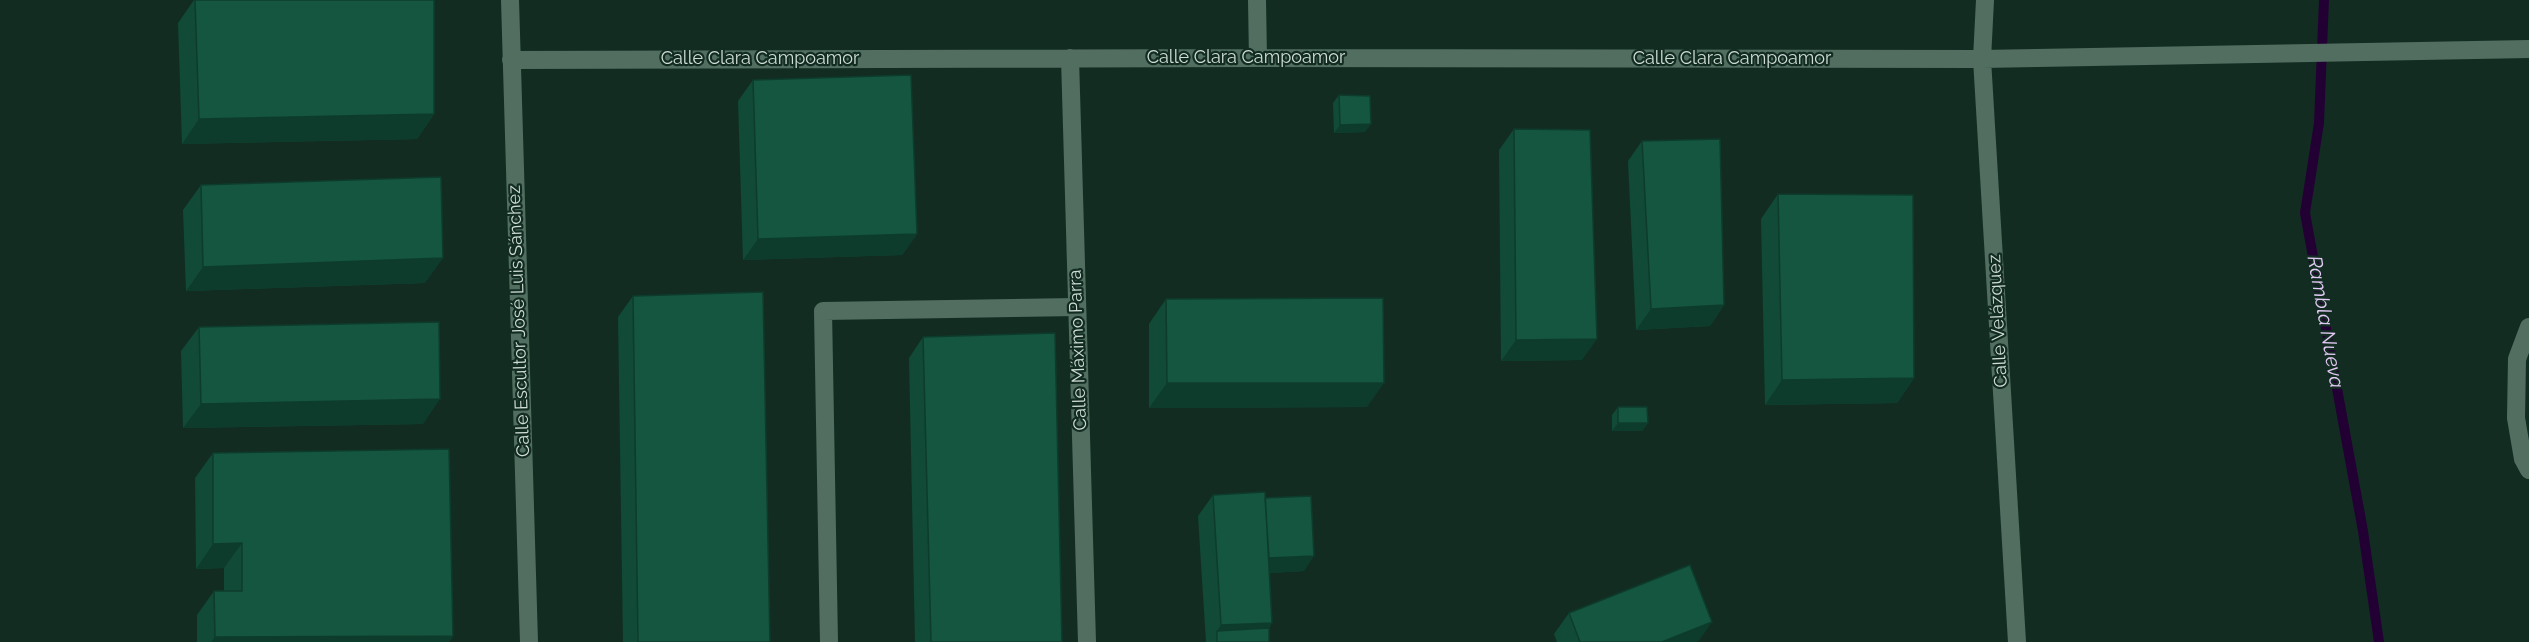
<!DOCTYPE html>
<html>
<head>
<meta charset="utf-8">
<style>
  body { margin:0 }
  canvas { display:block; background:#122c22 }
</style>
</head>
<body>
<canvas width="2529" height="642"></canvas>
<script>
const context = document.querySelector('canvas').getContext('2d');
context.lineJoin = 'round';
const toPath = rows => new Path2D(rows.map(r => 'M' + r).join(''));
function strokePath(path, color, width, dash) { context.strokeStyle = color; context.lineWidth = width; context.lineCap = dash ? 'butt' : 'round'; context.setLineDash(dash || []); context.stroke(path); }
function fill(path, color) { context.fillStyle = color; context.fill(path, 'evenodd'); }
function drawText(font, color, halo, rows, align = 'center') {
  context.font = font + ' Raleway,sans-serif'; context.lineWidth = 4.5; context.setLineDash([]); context.textBaseline = 'middle'; context.strokeStyle = halo; context.fillStyle = color; for (const [text, x, y, turn = 0] of rows) {
    context.save(); context.translate(x, y); context.rotate((+turn || 0) * Math.PI / 180); context.textAlign = isNaN(turn) ? turn : align; if (halo) context.strokeText(text, 0, 0); context.fillText(text, 0, 0); context.restore();
  }
}
const stream = toPath([
  [2324,0,2319,123,2305,213,2363,531,2379,642]
]);
const lane = toPath([
  [2529,327,2517,359,2516,418,2523,459,2529,470],
  [829,642,823,311,1077,307]
]);
const street = toPath([
  [510,0,529,642],
  [1257,0,1258,58],
  [1985,0,1982,59,2017,642],
  [1070,58,1087,642],
  [511,60,1258,58,1982,59,2529,49]
]);
const wall = toPath([
  [194,0,434,0,434,114,417,139,182,144,178,23],
  [753,80,917,234,902,255,743,260,738,101],
  [1339,95,1365,132,1334,133,1333,103],
  [1514,129,1582,360,1501,361,1499,150],
  [1642,141,1724,305,1710,326,1636,330,1628,161],
  [201,185,425,283,186,291,183,210],
  [1778,194,1914,378,1897,403,1765,405,1761,219],
  [633,296,770,642,623,642,618,317],
  [1166,299,1367,407,1149,408,1149,324],
  [199,327,423,424,183,428,181,351],
  [923,337,1062,642,915,642,909,358],
  [1618,407,1648,423,1642,431,1612,431,1612,415],
  [213,453,453,636,449,642,197,642,197,615,214,591,224,591,224,568,196,569,195,478],
  [1213,495,1265,498,1304,571,1269,573,1272,623,1269,628,1269,642,1206,642,1198,516],
  [1569,613,1698,642,1557,642,1554,634]
]);
const shadedWall = toPath([
  [434,114,417,139,182,144,199,119],
  [1371,124,1365,132,1334,133,1340,125],
  [917,234,902,255,743,260,758,239],
  [443,258,425,283,186,291,203,267],
  [1724,305,1710,326,1636,330,1651,309],
  [1597,339,1582,360,1501,361,1516,340],
  [1914,378,1897,403,1765,405,1782,380],
  [1167,383,1384,383,1367,407,1149,408],
  [440,399,423,424,183,428,201,404],
  [1618,423,1648,423,1642,431,1612,431],
  [242,543,224,568,196,569,213,544],
  [1314,556,1304,571,1254,574,1264,558],
  [1712,622,1698,642,1662,642],
  [1272,623,1259,642,1217,631,1221,625],
  [453,636,449,642,211,642,215,637]
]);
const building = toPath([
  [195,0,434,0,434,114,199,119,195,0],
  [911,75,917,234,758,239,753,80,911,75],
  [1339,95,1370,96,1371,124,1340,125,1339,95],
  [1514,129,1590,130,1597,339,1516,340,1514,129],
  [1720,139,1724,305,1651,309,1642,141,1720,139],
  [441,177,443,258,203,267,201,185,441,177],
  [1778,194,1913,195,1914,378,1782,380,1778,194],
  [763,292,770,642,638,642,633,296,763,292],
  [1383,298,1384,383,1167,383,1166,299,1383,298],
  [439,322,440,399,201,404,199,327,439,322],
  [1055,333,1062,642,931,642,923,337,1055,333],
  [1618,407,1647,407,1648,423,1618,423,1618,407],
  [449,449,453,636,215,637,214,591,242,591,242,543,213,544,213,453,449,449],
  [1265,492,1272,623,1221,625,1213,495,1265,492],
  [1311,496,1314,556,1269,558,1265,498,1311,496],
  [1690,565,1712,622,1662,642,1580,642,1569,613,1690,565],
  [1269,628,1269,642,1217,642,1217,631,1269,628]
]);
const streetNames = [
  ["Calle Clara Campoamor",1246,58],
  ["Calle Clara Campoamor",760,59],
  ["Calle Clara Campoamor",1732,59],
  ["Calle Escultor José Luis Sánchez",519,321,-92],
  ["Calle Velázquez",1998,321,-93],
  ["Calle Máximo Parra",1078,350,-92]
];
const waterNames = [
  ["Rambla Nueva",2325,322,80]
];
strokePath(stream, '#230034', 10);
strokePath(lane, '#526e61', 18);
strokePath(street, '#526e61', 18);
fill(wall, '#114a36');
fill(shadedWall, '#0e3c2c');
fill(building, '#14563f');
strokePath(building, '#0e3c2c', 1.5);
drawText('18px', '#ceddd5', '#122c22', streetNames);
drawText('italic 20px', '#e3caf4', '#122c22', waterNames);
</script>
</body>
</html>
